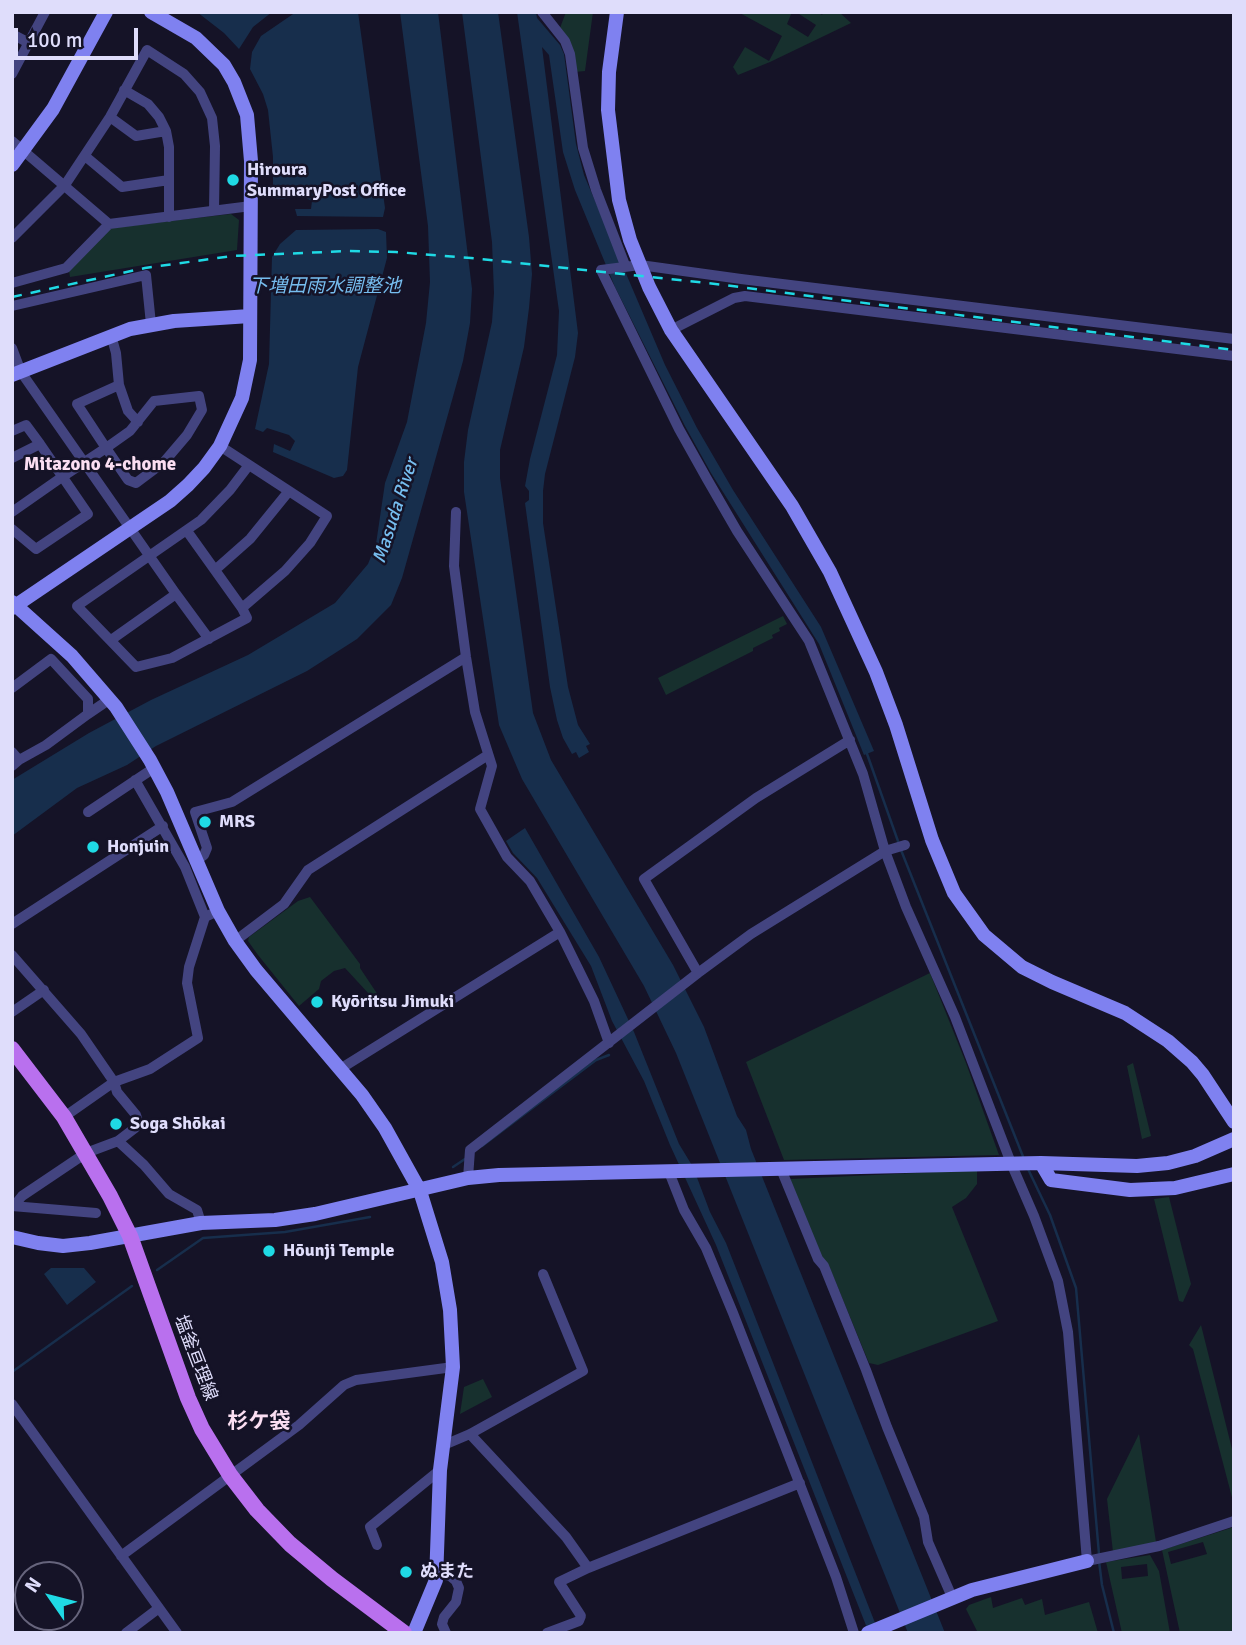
<!DOCTYPE html>
<html>
<head>
<meta charset="utf-8">
<style>
  body { margin:0 }
  #map { position:relative; width:1246px; height:1645px; overflow:hidden; background:#151327; font-family:Signika,sans-serif }
  canvas { display:block }
  .frame { position:absolute; inset:0; border:14px solid #dfddfb; pointer-events:none }
  .north { position:absolute; left:14px; top:1561px; width:70px; height:70px; box-sizing:border-box; background:#151327; border:2px solid #66647c; border-radius:50%; rotate:305deg; font-size:19px; font-weight:700; line-height:28px; text-align:center; color:#dfddfb }
  .north::after { content:''; display:block; margin:auto; width:24px; height:32px; background:#1fdae5; clip-path:polygon(50% 0,100% 100%,50% 72%,0 100%) }
  .scale { position:absolute; left:14px; top:28px; width:124px; height:32px; box-sizing:border-box; border:4px solid #dfddfb; border-top:0; padding-left:9px; font-size:21px; line-height:24px; white-space:nowrap; color:#dfddfb; -webkit-text-stroke:5px #151327; paint-order:stroke }
</style>
</head>
<body>
<div id="map">
<canvas width="1246" height="1645"></canvas>
<div class="frame"></div>
<div class="north">N</div>
<div class="scale">100 m</div>
</div>
<script>
const context = document.querySelector('canvas').getContext('2d');
context.lineJoin = 'round';
function fill(path, color) { context.fillStyle = color; context.fill(path, 'evenodd'); }
const toPath = rows => new Path2D(rows.map(r => 'M' + r).join(''));
function strokePath(path, color, width, dash) { context.strokeStyle = color; context.lineWidth = width; context.lineCap = dash ? 'butt' : 'round'; context.setLineDash(dash || []); context.stroke(path); }
function drawText(font, color, halo, rows, align = 'center') {
  context.font = font + ' Signika,"Noto Sans JP",sans-serif'; context.lineWidth = 5; context.setLineDash([]); context.textBaseline = 'middle'; context.strokeStyle = halo; context.fillStyle = color; for (const [text, x, y, turn = 0] of rows) {
    context.save(); context.translate(x, y); context.rotate((+turn || 0) * Math.PI / 180); context.textAlign = isNaN(turn) ? turn : align; if (halo) context.strokeText(text, 0, 0); context.fillText(text, 0, 0); context.restore();
  }
}
const green = toPath([
  [566,12,593,12,585,71,575,72,560,28],
  [738,12,792,12,787,24,808,37,816,25,796,12,818,12,822,15,824,12,839,12,851,23,770,62,738,75,733,67,745,47,769,61,782,36],
  [231,214,239,220,237,250,70,277,69,271,111,228],
  [783,616,787,624,779,628,780,631,772,635,773,638,753,648,753,651,666,695,658,678],
  [310,897,360,964,360,968,386,1007,381,1007,345,968,334,971,321,981,319,989,299,1006,258,955,248,941,249,937,298,901],
  [930,973,966,1063,999,1155,784,1160,746,1062],
  [1133,1063,1151,1136,1142,1139,1127,1066],
  [977,1170,977,1184,966,1198,952,1207,998,1321,878,1365,869,1363,829,1266,823,1261,791,1183,791,1179],
  [1169,1197,1191,1284,1183,1302,1179,1301,1154,1199],
  [1201,1325,1234,1457,1234,1505,1193,1349,1189,1345],
  [483,1379,492,1397,460,1414,464,1387],
  [1139,1434,1156,1542,1113,1552,1107,1499],
  [1234,1527,1234,1633,1180,1633,1162,1550],
  [1203,1542,1207,1554,1171,1564,1168,1552],
  [1150,1555,1159,1571,1170,1633,1122,1633,1106,1562],
  [1147,1564,1148,1576,1122,1579,1121,1567],
  [991,1597,993,1608,1022,1598,1025,1605,1042,1599,1045,1615,1089,1602,1098,1633,978,1633,966,1609,969,1605]
]);
const water = toPath([
  [197,12,272,12,253,27,239,49,224,33],
  [296,12,358,12,385,208,383,217,297,216,295,209,311,209,312,201,298,194,284,199,273,198,273,157,268,110,263,94,250,69,252,52,261,36],
  [400,12,438,12,472,289,470,323,463,361,402,578,391,605,357,639,307,671,156,746,127,765,77,788,12,836,12,780,89,733,151,700,248,655,335,603,368,564,376,544,385,483,407,422,426,323,430,282,428,226],
  [462,12,498,12,529,237,532,274,529,308,524,347,500,450,500,478,533,713,551,760,673,965,704,1027,737,1116,746,1130,751,1149,945,1633,908,1633,676,1053,644,986,522,779,499,725,464,492,464,462,468,430,492,322,494,293,492,242],
  [517,12,536,12,537,18,560,45,564,54,576,144,584,175,665,365,697,428,733,490,821,627,874,751,864,755,819,644,711,473,685,426,615,287,575,190,563,152,549,55,542,47,578,333,575,357,545,474,543,491,543,523,568,687,578,725,590,744,586,746,589,752,579,758,576,752,572,754,563,738,557,720,550,687,525,503,529,500,529,491,525,486,530,459,557,355,559,311],
  [378,229,386,232,387,258,358,367,347,470,343,476,334,478,273,452,274,444,290,451,295,441,289,435,267,428,263,432,255,429,269,364,272,257,280,244,296,230],
  [525,828,599,957,634,1032,679,1144,693,1167,710,1212,726,1243,879,1633,869,1633,716,1245,670,1145,644,1081,612,1021,591,966,537,878,513,853,506,841],
  [51,1268,84,1268,96,1282,67,1305,44,1274]
]);
const stream = toPath([
  [866,751,899,844],
  [901,850,1024,1159],
  [482,1146,596,1060,609,1055],
  [453,1167,465,1159],
  [1028,1169,1050,1215,1076,1288,1099,1554],
  [157,1270,203,1238,285,1232,370,1217],
  [12,1372,132,1286],
  [1099,1561,1102,1585,1114,1633]
]);
const street = toPath([
  [542,12,565,41,570,54,583,148,596,190,625,265],
  [12,34,29,43],
  [12,74,45,12],
  [124,90,148,104,159,117,166,131,169,147,169,217],
  [110,117,136,136,166,131],
  [12,141,109,224,251,206],
  [85,156,122,187,169,180],
  [12,238,65,185,110,117,147,50,184,74,200,92,212,118,215,146,214,210],
  [12,283,66,268,109,224],
  [12,306,146,275,151,324],
  [671,330,734,298,745,296,1234,356],
  [1234,339,741,279,640,265,601,270,679,429,707,479,737,531,809,641,863,774,885,851,906,907,955,1017,1011,1163,1034,1216,1058,1281,1068,1332,1087,1561,1159,1546,1234,1521],
  [12,348,21,372,176,594,111,640],
  [119,385,128,411,138,422],
  [12,431,26,425,40,444],
  [220,446,289,491],
  [12,458,40,444,88,514,36,549,12,529],
  [12,512,62,477,106,448,130,431,154,401,199,396,202,410,187,435,164,462,136,483,128,480,106,448,77,404,119,385,116,353,111,335],
  [456,512,454,566,466,657,475,712,492,766,480,809,507,857,530,881,560,932,594,1001,609,1043],
  [187,531,242,608],
  [215,570,250,539,289,491,327,516,310,543,285,571,242,608,247,618,172,658,136,667,77,606,201,520,230,490,249,465],
  [176,594,209,639],
  [12,688,51,659,88,699,88,714,46,745,19,760],
  [88,714,110,699],
  [12,752,19,760,12,766],
  [135,780,185,867,205,917],
  [88,812,154,768],
  [196,861,204,855,207,848,195,812,232,802,466,657],
  [12,924,163,826],
  [235,941,284,904,308,870,488,755],
  [12,955,81,1034,114,1082,117,1092,136,1115,138,1121,135,1128,118,1141],
  [698,973,644,879,756,798,850,740],
  [12,1012,44,990],
  [340,1069,560,932],
  [64,1117,114,1082,150,1069,198,1038,187,983,189,967,205,917,218,911],
  [781,1169,818,1259,824,1266,866,1370,887,1427,924,1517,928,1542,952,1597],
  [669,1172,684,1210,706,1248,733,1313,836,1577,854,1633],
  [468,1178,470,1150,698,973,751,934,885,851,905,845],
  [12,1206,96,1213],
  [14,1206,22,1196,86,1153,118,1141,144,1165,169,1194,197,1210,201,1223],
  [12,1404,177,1633],
  [470,1434,566,1537,588,1568],
  [444,1445,470,1434,583,1371,543,1274],
  [377,1545,370,1527,440,1470],
  [121,1556,299,1425,344,1385,356,1380,453,1367],
  [436,1573,450,1576,456,1581,459,1588,456,1602,444,1617,442,1624,446,1633],
  [126,1633,159,1608],
  [547,1633,579,1621,581,1616,559,1582,588,1568,800,1483]
]);
const secondary = toPath([
  [617,12,609,72,608,110,619,200,630,240,649,287,671,330,792,506,830,572,876,672,896,725,932,840,954,893,984,935,1022,967,1052,982,1125,1013,1168,1041,1192,1062,1203,1075,1234,1122],
  [12,165,53,109,106,12],
  [12,375,130,329,174,321,250,316],
  [12,602,72,656,116,707,150,760,167,792,218,911,235,941,256,970,362,1095,385,1128,420,1191,442,1262,450,1310,453,1367,440,1470,436,1580,414,1633],
  [12,608,170,501,188,485,204,468,220,446,242,398,250,360,251,161,247,115,234,82,224,65,196,38,151,12],
  [1041,1163,1051,1180,1130,1190,1175,1188,1234,1174],
  [12,1237,38,1243,63,1246,90,1243,201,1223,275,1220,315,1214,468,1178,499,1175,1041,1163,1137,1166,1168,1163,1195,1156,1234,1139],
  [868,1633,972,1590,1087,1561]
]);
const primary = toPath([
  [12,1049,64,1117,110,1196,130,1236,188,1398,202,1429,230,1475,257,1510,290,1544,332,1579,404,1633]
]);
const rail = toPath([
  [12,297,145,268,232,256,349,251,396,252,471,258,708,283,1234,350]
]);
const markers = [
  [233,180,7,"#1fdae5"],
  [205,822,7,"#1fdae5"],
  [93,847,7,"#1fdae5"],
  [317,1002,7,"#1fdae5"],
  [116,1124,7,"#1fdae5"],
  [269,1251,7,"#1fdae5"],
  [406,1572,7,"#1fdae5"]
];
const poiNames = [
  ["Hiroura",247,170],
  ["SummaryPost Office",247,191],
  ["MRS",219,822],
  ["Honjuin",107,847],
  ["Kyōritsu Jimuki",331,1002],
  ["Soga Shōkai",130,1124],
  ["Hōunji Temple",283,1251],
  ["ぬまた",420,1572]
];
const streetNames = [
  ["塩釜亘理線",195,1358,69]
];
const waterNames = [
  ["下増田雨水調整池",325,287],
  ["Masuda River",396,511,-72]
];
const neighbourhoodNames = [
  ["Mitazono 4-chome",100,465]
];
const quarterNames = [
  ["杉ケ袋",259,1422]
];
fill(green, '#17302e');
fill(water, '#172e4c');
strokePath(stream, '#172e4c', 2.5);
strokePath(street, '#434480', 10);
strokePath(secondary, '#7f81f0', 14);
strokePath(primary, '#b970ee', 16);
strokePath(rail, '#1fdae5', 2.5, [10, 9]);
for (const [x, y, r, color] of markers) { const dot = new Path2D(); dot.arc(x, y, r, 0, 2 * Math.PI); context.fillStyle = color; context.fill(dot); strokePath(dot, '#151327', 2.5); }
drawText('bold 18px', '#dfddfb', '#151327', poiNames, 'left');
drawText('18px', '#dfddfb', '#151327', streetNames);
drawText('italic 19px', '#76bdef', '#151327', waterNames);
drawText('bold 19px', '#fbdef2', '#151327', neighbourhoodNames);
drawText('bold 21px', '#fbdef2', '#151327', quarterNames);
</script>
</body>
</html>
